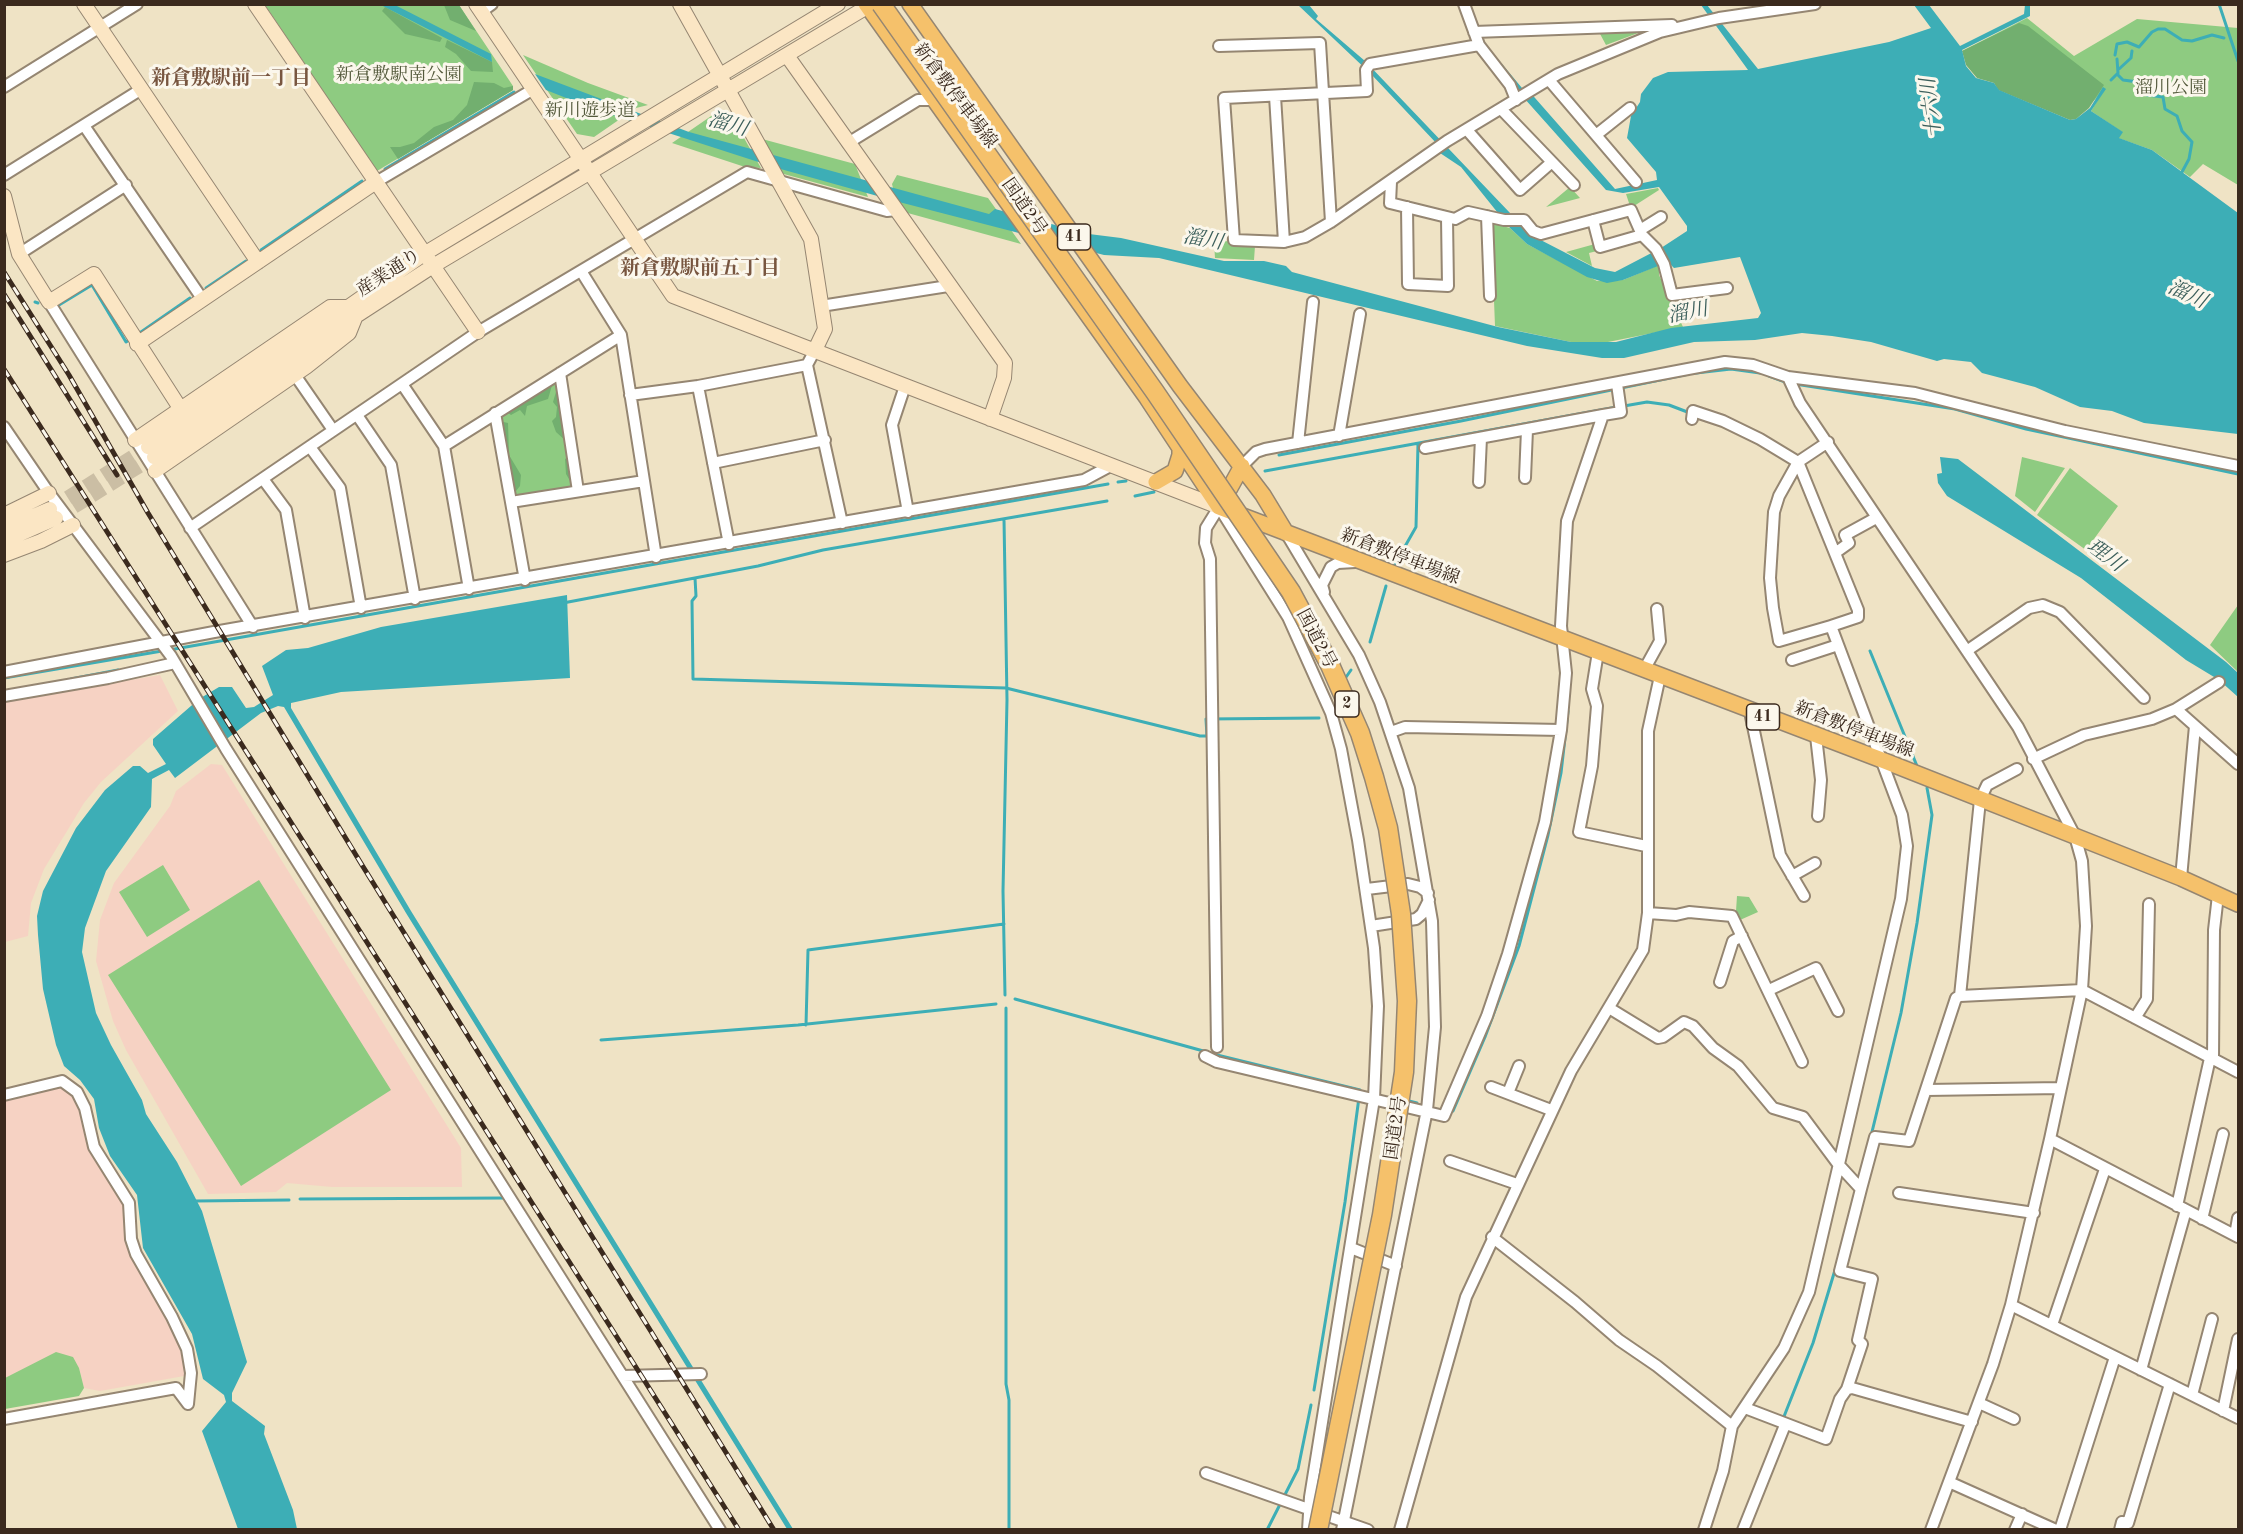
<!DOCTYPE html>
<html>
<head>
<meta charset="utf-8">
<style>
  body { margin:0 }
  #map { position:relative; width:2243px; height:1534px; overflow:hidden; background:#efe3c5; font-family:"Old Standard TT",serif }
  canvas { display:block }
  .frame { position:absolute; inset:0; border:6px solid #3b2a1e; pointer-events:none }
</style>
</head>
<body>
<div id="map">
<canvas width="2243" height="1534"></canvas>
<div class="frame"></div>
</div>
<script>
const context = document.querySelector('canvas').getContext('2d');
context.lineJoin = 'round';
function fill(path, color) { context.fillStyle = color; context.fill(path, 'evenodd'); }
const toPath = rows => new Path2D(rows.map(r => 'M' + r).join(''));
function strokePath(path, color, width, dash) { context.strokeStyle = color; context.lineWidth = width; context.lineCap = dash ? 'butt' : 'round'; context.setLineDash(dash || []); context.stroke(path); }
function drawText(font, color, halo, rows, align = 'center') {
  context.font = font + ' "Old Standard TT","Noto Serif JP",serif'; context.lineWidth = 6; context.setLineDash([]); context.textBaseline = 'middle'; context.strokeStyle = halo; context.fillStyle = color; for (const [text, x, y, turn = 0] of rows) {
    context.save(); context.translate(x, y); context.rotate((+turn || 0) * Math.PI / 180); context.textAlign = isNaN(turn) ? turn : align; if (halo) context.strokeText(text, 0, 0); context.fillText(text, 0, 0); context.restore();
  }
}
const built = toPath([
  [160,675,178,711,101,782,84,803,44,869,31,903,28,936,5,942,5,701],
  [211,764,222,765,461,1148,462,1187,332,1187,287,1183,276,1192,208,1194,126,1050,113,1021,96,961,100,920,114,883,170,806,176,791],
  [58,1085,72,1093,82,1113,86,1139,102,1171,122,1197,126,1208,132,1260,160,1305,186,1363,184,1376,100,1391,84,1388,79,1368,16,1373,5,1378,5,1099]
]);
const green = toPath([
  [265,5,459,5,513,86,513,90,377,171],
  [2027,18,2074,56,2137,19,2238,28,2238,185,2203,164,2190,177,2152,150,2118,138,2122,132,2091,111,2105,89,2076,119,1962,51],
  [1649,29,1606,45,1599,32],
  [523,55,588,83,648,105,636,108,594,137,577,134],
  [717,112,731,115,761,168,745,167,672,143],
  [762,139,855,164,868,197,780,173],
  [897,175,988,198,1021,244,904,212,895,196,892,184],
  [1570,187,1580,198,1546,207],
  [1658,188,1659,190,1634,206,1630,206,1626,194],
  [1491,223,1510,228,1527,244,1597,281,1623,280,1659,265,1659,275,1683,327,1598,344,1571,342,1495,326],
  [1230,241,1230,245,1255,246,1254,260,1215,258,1214,242],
  [1595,244,1597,251,1589,253,1592,266,1566,252],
  [558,378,575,490,513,500,499,416],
  [2022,457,2065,468,2035,512,2015,496],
  [2070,468,2118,506,2086,550,2037,515],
  [2238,605,2238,672,2210,645],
  [163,865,190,910,147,937,119,892],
  [259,880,391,1090,241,1186,108,975],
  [1737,896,1749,897,1758,912,1740,920,1736,911],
  [56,1352,73,1357,79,1368,84,1388,79,1396,5,1409,5,1378]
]);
const forest = toPath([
  [444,5,459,5,476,31,450,20],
  [385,7,442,38,440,42,405,34,382,11],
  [2019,23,2028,26,2104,85,2089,108,2076,119,2070,120,1998,90,1994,83,1977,78,1966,65,1962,51],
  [447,40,492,62,493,72,471,71,456,54,445,47],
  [474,82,494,83,504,88,513,86,513,90,398,159,390,147,400,147,414,143,434,127,453,120,467,105],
  [553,382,548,399,527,406,525,416,520,410,511,415,507,412],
  [558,385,559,385,573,486,566,474,565,459,569,456,567,442,556,432,552,421,556,417,557,407,553,402],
  [499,421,508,423,509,455,521,475,520,486,512,496]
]);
const water = toPath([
  [381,5,395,5,491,54,492,62],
  [1298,5,1309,5,1318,16,1316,19,1365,61,1531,235,1595,268,1615,272,1661,248,1687,231,1687,226,1659,187,1623,193,1606,190,1524,98,1485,47,1487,46,1522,88,1528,90,1615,189,1657,180,1656,172,1627,138,1631,116,1640,102,1641,94,1653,78,1668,72,1748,70,1701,5,1707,5,1758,69,1889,42,1931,28,1914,5,1929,5,1960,46,2024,14,2025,5,2030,5,2030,16,1962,50,1966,66,1976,78,1994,83,1999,90,2070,120,2076,119,2090,108,2103,87,2106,89,2091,111,2123,132,2119,138,2152,150,2238,213,2238,434,2144,423,2112,411,2080,407,2035,387,1982,373,1971,362,1944,359,1937,361,1871,342,1832,336,1802,333,1755,340,1694,342,1624,358,1602,358,1527,346,1159,258,1104,255,899,202,777,168,594,109,546,90,535,74,689,132,989,214,995,209,1089,234,1121,238,1224,261,1264,261,1286,266,1292,272,1498,327,1571,342,1616,342,1671,328,1758,318,1761,313,1740,257,1674,268,1668,262,1623,280,1607,283,1587,277,1527,244,1510,228,1461,167,1437,151,1438,145,1371,74],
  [1940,457,1958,459,2226,662,2238,673,2238,697,2219,680,2186,660,2081,578,1947,496,1938,483,1937,474,1942,473],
  [567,595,570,678,341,692,291,703,291,708,411,911,793,1529,787,1529,406,913,284,707,278,706,261,713,175,778,169,770,152,779,151,807,106,871,85,928,82,952,96,1013,111,1045,142,1100,146,1114,177,1162,202,1211,247,1362,232,1393,232,1401,265,1426,264,1434,293,1510,297,1529,238,1529,202,1431,226,1402,224,1395,203,1379,192,1334,143,1248,137,1195,110,1156,99,1128,94,1099,80,1080,64,1066,56,1045,43,989,38,935,37,916,43,891,76,828,105,790,133,766,140,766,148,773,166,764,153,745,153,739,199,699,219,687,232,687,246,708,254,707,273,695,262,666,286,650,308,648,381,627]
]);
const stream = toPath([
  [2219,4,2238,61],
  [2115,55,2117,44,2127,42,2139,47,2152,32,2158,29,2165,29,2182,40,2192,41,2212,35,2224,38],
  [2119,69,2131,58,2132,51],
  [2118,75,2123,80,2138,82,2147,95,2163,97,2165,109,2177,116,2182,131,2192,142,2189,159,2182,172],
  [2111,80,2118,73,2117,59],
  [385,169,514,92],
  [261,250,362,181],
  [206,288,246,261],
  [35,302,38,303],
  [59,305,92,285,126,342,129,340],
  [141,332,190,298],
  [1696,373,1731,369,1760,373],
  [1769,376,1788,383],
  [1795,384,1955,409,2026,429,2238,474],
  [1624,406,1647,402,1669,405,1690,413],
  [1753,441,1766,448],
  [1279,455,1461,421,1689,374],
  [1265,471,1617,407],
  [1118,482,1126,481],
  [1135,496,1154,492],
  [1004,519,1007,700,1003,891,1005,995],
  [1395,564,1416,527,1418,444],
  [695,578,696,596,692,601,693,679,1006,688,1200,736,1207,736,1206,719,1319,718],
  [563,603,758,566,823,550,1107,501],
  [1370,642,1386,586],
  [169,650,1108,484],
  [1870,651,1917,766],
  [4,678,162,651],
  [71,679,118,670],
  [1344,680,1351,670],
  [1015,999,1207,1052],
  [1006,1008,1006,1384,1009,1400,1009,1530],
  [806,1025,808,950,1004,924],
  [601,1040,798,1025,996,1004],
  [1213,1054,1360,1090,1345,1202,1314,1390],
  [1405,1100,1417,1103],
  [1450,1110,1453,1111,1485,1037,1519,946,1548,835,1561,773,1568,711],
  [1871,1136,1901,1013,1917,923,1932,815,1927,788],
  [300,1199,506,1198],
  [195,1201,289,1200],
  [1783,1419,1813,1343,1835,1270],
  [1267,1530,1298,1469,1311,1405]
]);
const secondaryTunnel = toPath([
  [50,509,148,447],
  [56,518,154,457]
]);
const street = toPath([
  [1464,4,1479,45,1510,85,1516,100],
  [481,12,492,4],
  [1474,32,1672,25],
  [1219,46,1320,43,1331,222],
  [1549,80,1636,182],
  [4,87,137,4],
  [1275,96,1284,242,1305,237,1331,222,1447,141,1558,74,1660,32,1719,18,1815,4],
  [85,127,203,300],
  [1467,130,1520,190,1552,162,1502,110],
  [1596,135,1630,108],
  [848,143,918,100,932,100],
  [1552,162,1574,185],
  [4,175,140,90],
  [376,182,532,90],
  [1391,182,1390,203,1455,219,1468,212,1504,220,1524,220,1533,231,1541,234,1631,210,1642,235,1656,249,1664,264,1672,295,1727,288],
  [1407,207,1408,284,1448,286,1447,218],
  [1487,216,1490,296],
  [1593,220,1600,247,1642,235],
  [1640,230,1661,217],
  [1284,242,1234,240,1224,98,1367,91,1366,70,1370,64,1479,45],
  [19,254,126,185],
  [581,271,621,335,656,557],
  [49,302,253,627],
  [821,306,948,286],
  [815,350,807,365,842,523],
  [560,373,578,491],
  [295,375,333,430],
  [1788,377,1800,403,2018,727,2075,836,2082,861,2086,926,2082,990,2050,1139,2011,1305,1993,1364,1931,1530],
  [402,384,444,446,469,589],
  [698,386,729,544],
  [905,386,892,425,908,512],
  [630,395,698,386,807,365],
  [495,413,525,580],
  [357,415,391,465,415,599],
  [1692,419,1693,411,1723,421,1760,439,1798,462,1858,610,1858,617,1831,626],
  [4,427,49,493,171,656,226,749,720,1530],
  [1339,436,1360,314],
  [1298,443,1313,302],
  [444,446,621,335],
  [310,447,340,488,361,608],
  [1425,448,1603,415],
  [713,463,825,440],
  [1242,466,1256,452,1265,449,1725,362,1753,365,1788,377,1915,393,2065,431,2238,466],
  [1525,478,1527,430],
  [263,479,286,510,305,618],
  [1479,482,1481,438],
  [511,502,644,481],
  [190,528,478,332,747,172,887,211,896,210],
  [1286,533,1359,655,1380,702,1409,788,1432,921,1435,1027,1427,1110,1342,1530],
  [1835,553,1849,543,1845,535,1876,518],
  [1324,592,1322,585,1331,567,1338,563,1355,562],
  [1968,650,2029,608,2043,605,2060,612,2144,698],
  [1598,652,1592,689,1597,706,1592,766,1579,832,1646,846],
  [1792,660,1838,645],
  [1644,670,1660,641,1657,609],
  [4,672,214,632,1084,480,1112,465],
  [4,696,108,678,175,663],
  [2176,709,2219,682],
  [1750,712,1780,855,1804,896],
  [1391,732,1405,727,1561,730],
  [1816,736,1821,780,1818,816],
  [2033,759,2084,735,2152,719,2176,709,2238,764],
  [2017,769,1987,785,1980,800,1960,996,2082,990,2238,1072],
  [1792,876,1815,863],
  [2181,878,2195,726],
  [1367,889,1408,884,1420,887,1428,893],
  [1648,913,1676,915,1689,912,1732,916,1802,1062],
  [1371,926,1416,919,1422,914,1429,900],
  [1720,982,1733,941,1742,936],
  [1769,990,1816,968,1838,1011],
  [1609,1008,1658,1038,1663,1037,1684,1022,1693,1026,1713,1048,1738,1066,1773,1108,1803,1117,1838,1164,1861,1189,1840,1271,1872,1279,1858,1340,1862,1344,1847,1389],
  [2135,1018,2147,999,2149,904],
  [1217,1047,1210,559,1205,543,1206,528,1219,507,1288,617,1331,713,1341,749,1358,840,1374,948,1378,1006,1374,1099,1310,1497,1308,1530],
  [1205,1056,1217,1062,1444,1116,1487,1016,1508,954,1545,822,1561,730,1566,673,1561,626,1567,521,1603,415,1621,412,1617,384],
  [2213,1059,2214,930,2218,895],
  [1491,1087,1551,1110],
  [1926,1090,2061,1088],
  [1508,1093,1519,1066],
  [4,1095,62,1081,77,1092,85,1108,94,1147,129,1203,131,1239,136,1254,172,1317,187,1349,191,1373,188,1404],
  [2050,1139,2238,1237],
  [1450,1161,1517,1184],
  [1861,1189,1875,1137,1909,1141,1956,998,1960,996],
  [1899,1193,2034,1213],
  [2177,1206,2210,1058],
  [2202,1219,2223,1134],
  [2235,1235,2238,1218],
  [1492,1237,1575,1302,1619,1340,1657,1366,1732,1426],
  [1351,1248,1396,1266],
  [2011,1305,2238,1418],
  [2052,1325,2105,1169],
  [2141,1370,2186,1210],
  [623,1376,701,1374],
  [2192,1395,2212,1319],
  [1979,1403,2014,1419],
  [1745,1408,1826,1439,1840,1399,1847,1389,1852,1388,1972,1422],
  [2223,1411,2238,1339],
  [4,1419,176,1388,188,1404],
  [1206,1473,1368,1530],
  [1949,1482,2056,1530],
  [1400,1530,1466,1297,1571,1071,1643,950,1648,913,1648,731,1660,676],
  [1704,1530,1723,1471,1732,1426,1784,1348,1809,1292,1901,899,1907,846,1902,815,1831,626,1779,641,1773,608,1770,578,1774,512,1779,496,1798,462,1828,442],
  [1743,1530,1785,1425],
  [2015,1530,2022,1514],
  [2060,1530,2115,1357],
  [2120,1530,2122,1522,2128,1523,2170,1384]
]);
const secondary = toPath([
  [84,4,258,262],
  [255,4,478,332],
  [476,4,673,296,1219,507],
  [680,4,811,239,825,329,815,350],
  [788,57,1005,363,1004,378,990,419],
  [4,196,19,254,49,302,94,274,180,408],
  [137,344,376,182],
  [135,440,330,307,349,307],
  [148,447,424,254,838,4],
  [154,457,293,362,356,316,433,266,872,4],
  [155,471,306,367,349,333,355,318],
  [4,515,49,493],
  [4,529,50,509],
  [4,541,56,518],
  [4,555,41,541,73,525]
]);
const primary = toPath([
  [866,4,1147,398,1219,507,1882,760,2181,878,2238,904],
  [910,4,1180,386,1263,495,1286,533],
  [1156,482,1175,471,1180,455,1180,445],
  [1221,504,1242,466]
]);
const rail = toPath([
  [4,272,69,375,148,513,362,865,774,1530],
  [4,294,117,475],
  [4,369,739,1530]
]);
const highwayBridge = toPath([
  [881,4,1155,392,1291,592,1330,665,1360,733,1374,777,1388,828,1401,914,1407,1001,1404,1072,1382,1215,1318,1530]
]);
const shields = [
  [1074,237,33],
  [1347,704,24],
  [1763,717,33]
];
const shieldNames = [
  ["41",1074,237],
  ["2",1347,704],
  ["41",1763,717]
];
const parkNames = [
  ["新倉敷駅南公園",399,75],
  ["溜川公園",2171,88],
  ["新川遊歩道",590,111]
];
const streetNames = [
  ["新倉敷停車場線",955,96,53],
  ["国道2号",1024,207,55],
  ["産業通り",389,273,-33],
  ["新倉敷停車場線",1400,557,21],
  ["国道2号",1316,639,62],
  ["新倉敷停車場線",1854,730,21],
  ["国道2号",1396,1128,-82]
];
const neighbourhoodNames = [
  ["新倉敷駅前一丁目",231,79],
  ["新倉敷駅前五丁目",700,269]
];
const waterNames = [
  ["十六川",1932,108,-97],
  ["溜川",728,125,16],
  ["溜川",1203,240,10],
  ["溜川",2187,295,25],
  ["溜川",1688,313,-11],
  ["理川",2105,556,36]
];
fill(built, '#f6d2c3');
fill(green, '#8ecb81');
fill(forest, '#72af6f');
fill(water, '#3daeb6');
strokePath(stream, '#3daeb6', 3);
strokePath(secondaryTunnel, '#cbbea4', 14, [14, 7]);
strokePath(street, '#958672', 14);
strokePath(secondary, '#958672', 16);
strokePath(primary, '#958672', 18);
strokePath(street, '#fff', 10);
strokePath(secondary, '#fbe6c4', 14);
strokePath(primary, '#f5c16b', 15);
strokePath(rail, '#3b2a1e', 5);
strokePath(rail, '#fbf7ec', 3, [9]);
strokePath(highwayBridge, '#958672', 21, []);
strokePath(highwayBridge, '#f5c16b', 18);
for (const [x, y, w] of shields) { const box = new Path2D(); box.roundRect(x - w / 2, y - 13, w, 26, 4.5); context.fillStyle = '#fbf7ec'; context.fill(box); strokePath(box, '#3b2a1e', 1.5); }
drawText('bold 16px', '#3b2a1e', null, shieldNames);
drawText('18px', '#545a3c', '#fbf7ec', parkNames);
drawText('18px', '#3b2a1e', '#fbf7ec', streetNames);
drawText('bold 20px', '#785640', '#fbf7ec', neighbourhoodNames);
drawText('italic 20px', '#3c5f5b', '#fbf7ec', waterNames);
</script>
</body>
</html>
